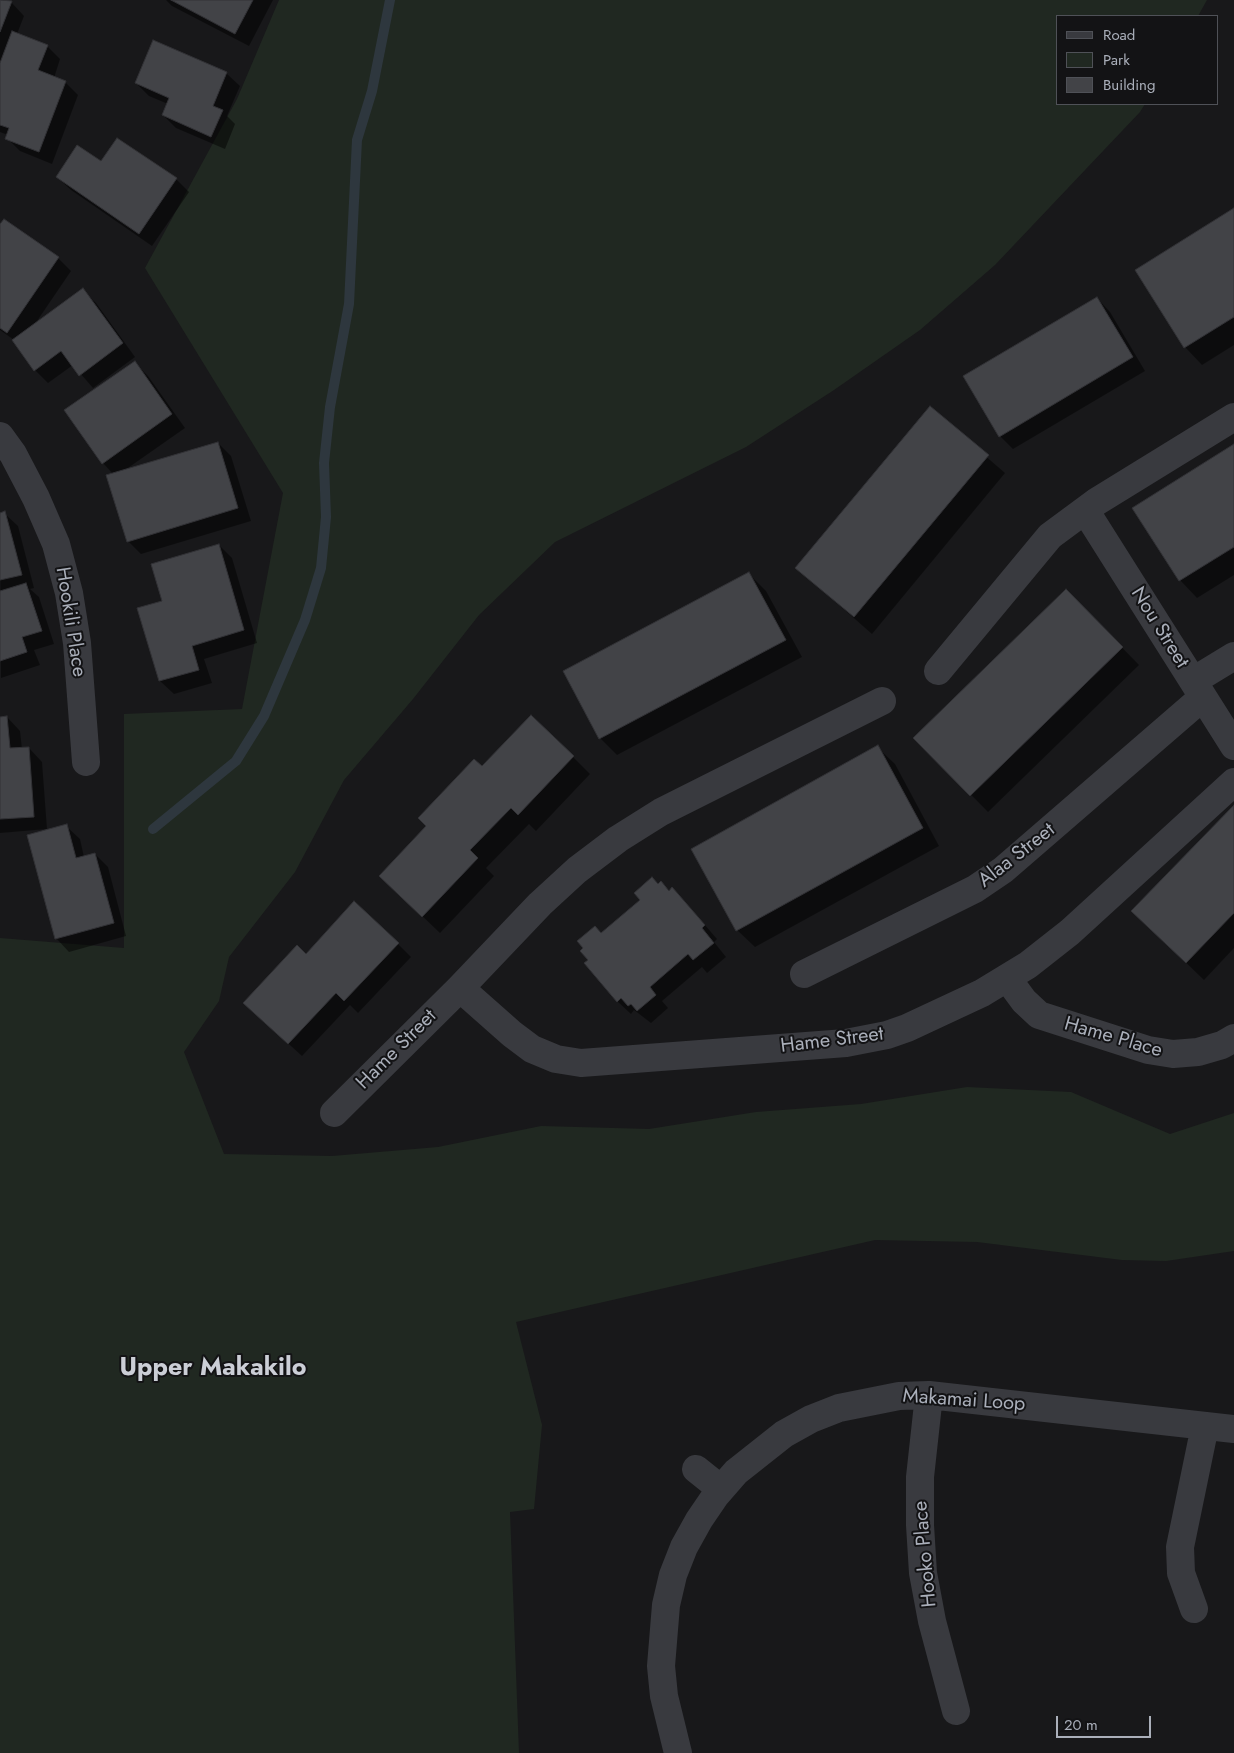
<!DOCTYPE html>
<html>
<head>
<meta charset="utf-8">
<style>
  body { margin:0 }
  #map { position:relative; width:1234px; height:1753px; overflow:hidden; background:#18181a; font-family:Jost,sans-serif }
  canvas { display:block }
  .legend { position:absolute; left:1056px; top:15px; width:162px; height:90px; box-sizing:border-box; background:#131315; border:1px solid #4f5157; margin:0; padding:6px 9px; list-style:none; font-size:15px; color:#aaafba }
  .legend li { display:flex; align-items:center; gap:10px; height:25px }
  .legend b { width:25px; border:1px solid #4f5157 }
  .scale { position:absolute; left:1056px; top:1716px; width:95px; height:22px; box-sizing:border-box; border:2px solid #aaafba; border-top:0; padding-left:6px; font-size:15px; line-height:18px; white-space:nowrap; color:#aaafba; -webkit-text-stroke:4px #131315; paint-order:stroke }
</style>
</head>
<body>
<div id="map">
<canvas width="1234" height="1753"></canvas>
<ul class="legend">
<li><b style="height:6px;background:#393a3f"></b>Road</li>
<li><b style="height:14px;background:#202821"></b>Park</li>
<li><b style="height:14px;background:#424347"></b>Building</li>
</ul>
<div class="scale">20 m</div>
</div>
<script>
const context = document.querySelector('canvas').getContext('2d');
context.lineJoin = 'round';
function fill(path, color) { context.fillStyle = color; context.fill(path, 'evenodd'); }
const toPath = rows => new Path2D(rows.map(r => 'M' + r).join(''));
function strokePath(path, color, width, dash) { context.strokeStyle = color; context.lineWidth = width; context.lineCap = dash ? 'butt' : 'round'; context.setLineDash(dash || []); context.stroke(path); }
function drawText(font, color, halo, rows, align = 'center') {
  context.font = font + ' Jost,sans-serif'; context.lineWidth = 4; context.setLineDash([]); context.textBaseline = 'middle'; context.strokeStyle = halo; context.fillStyle = color; for (const [text, x, y, turn = 0] of rows) {
    context.save(); context.translate(x, y); context.rotate((+turn || 0) * Math.PI / 180); context.textAlign = isNaN(turn) ? turn : align; if (halo) context.strokeText(text, 0, 0); context.fillText(text, 0, 0); context.restore();
  }
}
const green = toPath([
  [279,0,1207,0,1198,16,1058,16,1058,104,1145,104,1140,112,995,265,920,330,834,390,746,447,555,542,479,615,413,699,344,780,295,872,229,957,219,1001,184,1052,224,1154,332,1156,438,1147,541,1126,649,1129,756,1112,861,1104,967,1087,1071,1092,1170,1134,1234,1113,1234,1251,1166,1261,1122,1260,977,1242,875,1240,516,1322,542,1425,534,1509,510,1512,519,1753,0,1753,0,938,124,948,124,714,242,709,283,493,145,268,237,99]
]);
const shadow = toPath([
  [0,0,11,2,24,16,17,34,47,46,60,59,54,78,65,82,78,95,52,164,20,151,7,138,8,135,0,132],
  [166,0,273,0,249,46,172,6],
  [226,73,240,86,227,116,235,124,225,149,176,128,163,115,168,104,149,96,136,83],
  [102,163,176,179,189,192,152,246,71,190,57,177],
  [1234,210,1234,345,1202,365,1185,347],
  [0,226,58,258,71,271,35,324,82,290,96,303,135,357,93,388,73,365,48,383,35,370,14,340,0,330],
  [1097,298,1110,312,1145,371,1013,449,1000,436],
  [134,362,148,376,185,428,125,470,218,443,231,456,251,521,141,554,128,541,113,474,103,463],
  [930,408,1005,473,872,634,797,568],
  [1234,445,1234,575,1197,598,1180,580,1134,508],
  [4,513,18,526,34,588,30,589,39,597,54,644,34,650,40,665,1,678,0,514],
  [219,545,232,558,257,643,204,659,212,683,174,694,160,681,139,609,163,602],
  [749,574,766,591,802,657,617,755,600,738],
  [1066,590,1139,665,988,812,915,738],
  [7,717,20,731,22,749,29,748,42,762,47,829,0,833,0,718],
  [877,747,895,764,939,846,755,947,737,930],
  [573,757,590,774,536,831,529,824,486,868,494,876,440,933,398,893,482,768],
  [1234,806,1234,948,1204,980,1150,928],
  [66,826,80,839,84,857,95,854,108,867,126,936,69,952,56,938],
  [661,883,670,891,672,889,685,902,717,939,714,942,726,957,707,973,702,967,662,1001,668,1008,651,1023,634,1010,631,1014,617,1001,590,960,602,934],
  [398,944,411,957,358,1013,350,1005,302,1056,258,1016,306,955]
]);
const stream = toPath([
  [153,829,236,761,264,716,305,620,321,568,326,517,324,463,330,407,349,304,357,140,372,91,390,0]
]);
const building = toPath([
  [0,0,12,1,0,32,0,0],
  [171,0,253,0,235,34,171,0],
  [12,31,48,45,38,70,66,81,39,152,5,139,9,128,0,125,0,63,12,31],
  [153,40,227,72,213,106,223,110,211,137,162,115,169,98,135,83,153,40],
  [117,138,177,178,139,234,56,177,77,145,101,161,117,138],
  [1234,208,1234,317,1184,348,1135,270,1234,208],
  [4,219,59,257,7,333,0,328,0,224,4,219],
  [83,288,123,343,79,376,61,351,34,371,12,340,83,288],
  [1097,297,1133,357,999,437,963,376,1097,297],
  [135,361,172,414,102,464,64,410,135,361],
  [930,406,989,455,854,617,795,568,930,406],
  [218,442,238,508,127,542,106,475,218,442],
  [1234,444,1234,547,1179,581,1132,508,1234,444],
  [5,511,22,575,0,580,0,513,5,511],
  [219,544,244,630,192,646,199,670,159,681,137,608,162,601,151,564,219,544],
  [749,572,786,640,599,739,563,671,749,572],
  [26,583,42,631,22,637,27,652,0,661,0,591,26,583],
  [1066,589,1123,647,970,796,913,738,1066,589],
  [531,715,574,756,518,815,511,808,470,850,478,858,422,917,379,876,426,826,418,818,474,759,482,766,531,715],
  [7,716,10,748,29,747,34,817,0,819,0,717,7,716],
  [878,745,923,828,736,931,691,849,878,745],
  [1234,805,1234,913,1186,963,1131,911,1234,805],
  [67,824,76,858,95,853,114,923,55,939,27,835,67,824],
  [652,877,658,884,661,881,669,891,672,887,705,925,702,928,714,943,693,960,688,954,650,987,656,995,637,1011,631,1004,628,1006,621,998,617,1002,584,963,588,960,580,951,583,948,577,941,595,926,601,933,640,900,634,893,652,877],
  [354,901,399,943,344,1001,336,993,288,1044,243,1003,297,945,306,954,354,901]
]);
const minor = toPath([
  [0,436,13,454,36,498,56,544,69,593,77,643,86,762],
  [1085,510,1234,746],
  [938,671,1050,536,1096,502,1234,417],
  [1193,681,1234,656],
  [804,974,975,889,1003,870,1203,697],
  [1007,978,1024,1001,1039,1015,1148,1050,1173,1054,1198,1052,1222,1045,1234,1038],
  [460,988,540,904,577,870,618,839,661,812,882,701],
  [334,1113,460,988,512,1034,532,1049,556,1059,581,1063,846,1043,887,1035,907,1028,982,993,1028,965,1070,932,1234,782],
  [929,1395,920,1477,920,1525,923,1573,932,1621,956,1711],
  [696,1469,721,1489],
  [1194,1609,1181,1573,1180,1547,1205,1426],
  [678,1753,664,1696,661,1666,666,1605,673,1575,684,1547,699,1520,716,1495,736,1472,784,1434,811,1419,839,1408,899,1396,929,1395,1234,1429]
]);
const streetNames = [
  ["Hookili Place",70,622,81],
  ["Nou Street",1159,628,58],
  ["Alaa Street",1017,856,-38],
  ["Hame Place",1113,1038,16],
  ["Hame Street",832,1041,-7],
  ["Hame Street",397,1050,-45],
  ["Makamai Loop",964,1401,4],
  ["Hooko Place",926,1554,-95]
];
const districtNames = [
  ["Upper Makakilo",213,1369]
];
fill(green, '#202821');
fill(shadow, '#0007');
strokePath(stream, '#2e373e', 10);
fill(building, '#424347');
strokePath(building, '#323236', 1);
strokePath(minor, '#393a3f', 28);
drawText('20px', '#aaafba', '#131315', streetNames);
drawText('bold 25px', '#cbced6', '#131315', districtNames);
</script>
</body>
</html>
